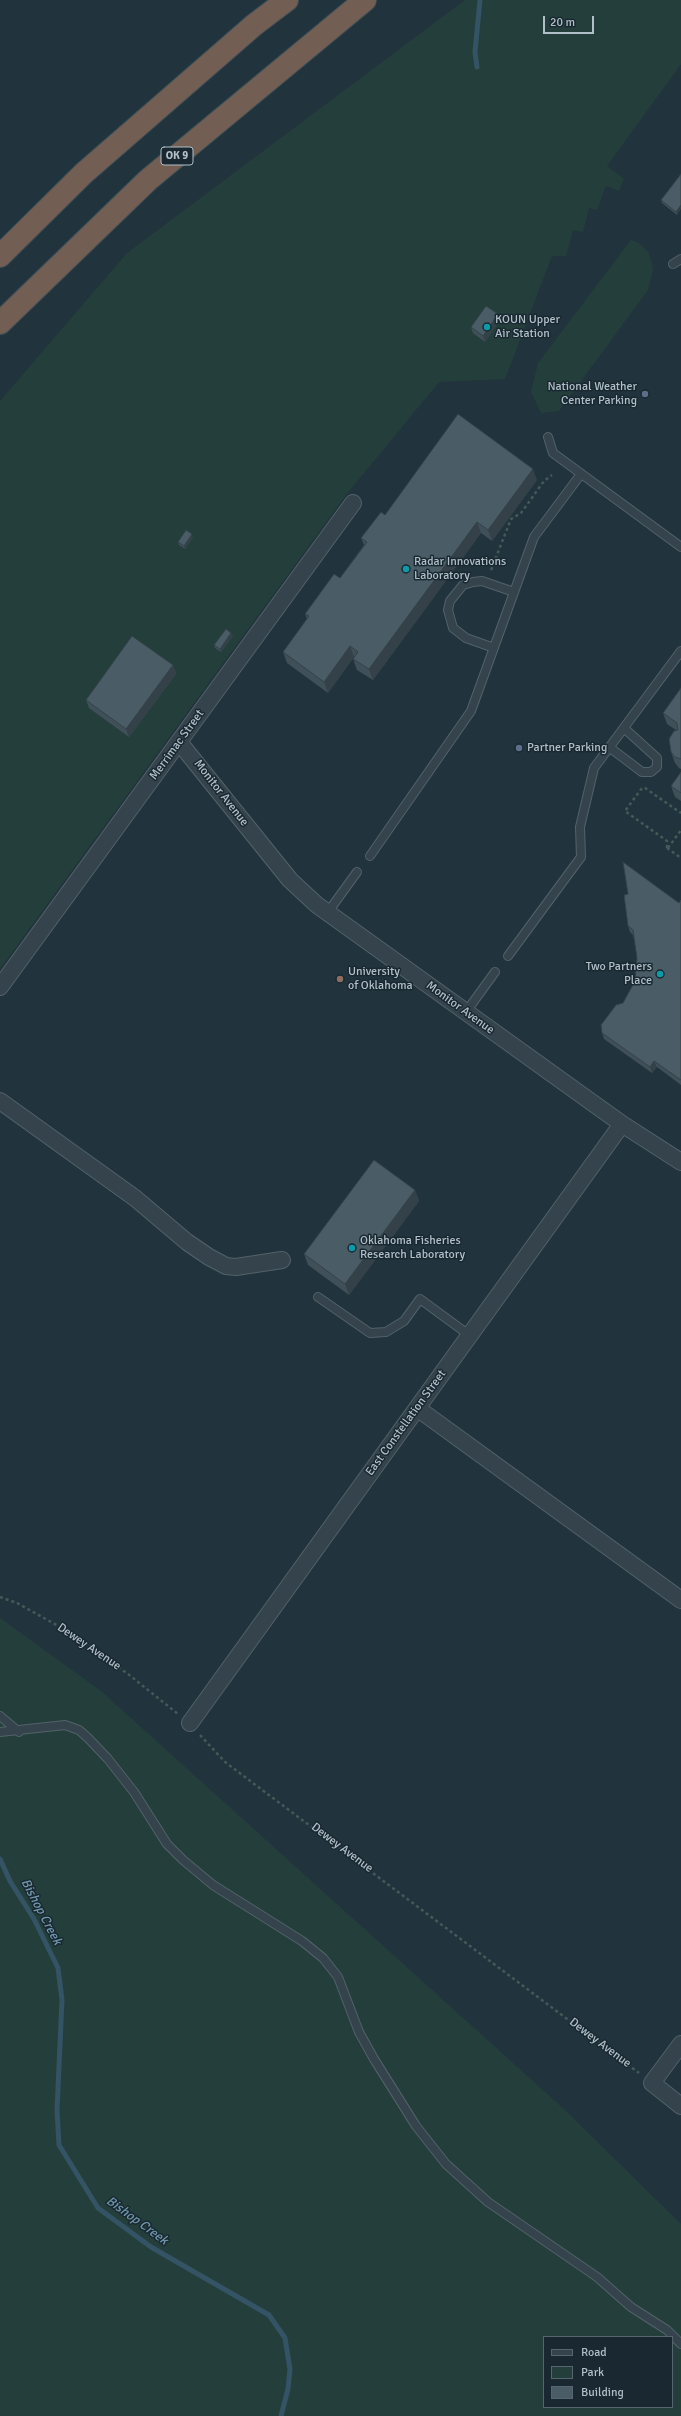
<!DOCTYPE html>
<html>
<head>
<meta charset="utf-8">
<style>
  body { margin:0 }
  #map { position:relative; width:681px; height:2416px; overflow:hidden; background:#21333c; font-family:Signika,sans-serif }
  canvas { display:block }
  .legend { position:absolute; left:543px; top:2336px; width:130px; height:72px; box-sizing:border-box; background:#1a2931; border:1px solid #56656d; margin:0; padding:5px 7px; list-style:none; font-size:12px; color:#b0bfc8 }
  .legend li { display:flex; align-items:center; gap:8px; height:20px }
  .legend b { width:20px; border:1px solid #56656d }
  .scale { position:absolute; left:543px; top:16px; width:51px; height:18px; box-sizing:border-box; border:2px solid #b0bfc8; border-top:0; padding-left:5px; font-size:12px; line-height:14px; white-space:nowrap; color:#b0bfc8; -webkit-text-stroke:3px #1a2931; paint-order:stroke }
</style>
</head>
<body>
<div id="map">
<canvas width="681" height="2416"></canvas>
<ul class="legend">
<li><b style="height:5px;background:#35444c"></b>Road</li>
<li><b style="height:11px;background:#243f3b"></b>Park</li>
<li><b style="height:11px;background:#4a5d67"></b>Building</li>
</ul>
<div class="scale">20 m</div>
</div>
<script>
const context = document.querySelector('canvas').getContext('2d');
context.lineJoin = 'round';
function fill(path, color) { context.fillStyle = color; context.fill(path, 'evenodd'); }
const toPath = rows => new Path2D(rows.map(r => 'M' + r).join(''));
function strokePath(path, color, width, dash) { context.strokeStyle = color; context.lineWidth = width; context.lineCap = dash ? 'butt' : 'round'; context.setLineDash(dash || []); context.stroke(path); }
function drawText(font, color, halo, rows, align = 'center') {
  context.font = font + ' Signika,sans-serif'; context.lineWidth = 3; context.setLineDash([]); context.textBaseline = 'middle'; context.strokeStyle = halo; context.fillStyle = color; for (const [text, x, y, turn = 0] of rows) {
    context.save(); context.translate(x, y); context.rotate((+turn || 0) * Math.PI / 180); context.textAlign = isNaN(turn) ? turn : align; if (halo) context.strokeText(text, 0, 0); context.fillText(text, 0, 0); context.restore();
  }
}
const green = toPath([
  [465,0,681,0,681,64,607,166,624,179,619,191,606,186,597,210,589,208,583,232,573,230,566,256,552,256,505,379,439,382,346,495,0,969,0,401,127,253],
  [631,240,639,243,649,253,653,269,648,290,559,411,541,413,531,392,538,363],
  [0,1618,101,1691,565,2110,681,2224,681,2416,0,2416],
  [544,2337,672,2337,672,2407,544,2407]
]);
const stream = toPath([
  [477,67,475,52,480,0],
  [0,1859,10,1881,34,1919,58,1968,62,2000,57,2110,59,2145,98,2208,151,2247,269,2315,285,2338,290,2369,288,2389,281,2416]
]);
const path = toPath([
  [491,570,511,519,521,513,544,481,552,475],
  [667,848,667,841,625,811,642,788,645,788,681,813],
  [667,848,681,858],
  [668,848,681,830],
  [0,1597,17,1603,71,1633,128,1674,178,1714],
  [200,1735,225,1762,639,2073]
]);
const lane = toPath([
  [673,264,681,259],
  [548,437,553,453,681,547],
  [494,648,466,638,453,628,448,610,450,601,463,585,473,582,482,581,514,592],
  [609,747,642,772,651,772,657,767,657,758,624,728],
  [370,856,471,711,534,537,581,474],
  [328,912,357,872],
  [508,956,581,857,580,827,594,768,681,651],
  [466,1012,495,972],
  [318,1297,370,1333,386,1332,404,1321,420,1299,469,1335],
  [0,1716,19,1732],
  [0,1732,65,1725,79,1730,88,1738,108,1759,134,1792,167,1844,183,1860,213,1885,302,1941,323,1958,338,1977,359,2032,374,2059,416,2126,446,2164,488,2202,597,2277,631,2307,667,2330,681,2344]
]);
const street = toPath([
  [179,742,290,880,317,905,622,1124,681,1162],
  [0,987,353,503],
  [0,1101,135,1198,187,1242,209,1257,226,1266,236,1267,282,1260],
  [417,1408,681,1600],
  [190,1723,622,1124],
  [681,2044,652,2083,681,2106]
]);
const highway = toPath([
  [0,256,84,173,254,25,287,0],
  [0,323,148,180,365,0]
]);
const wall = toPath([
  [681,174,677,215,662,203,661,200],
  [500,320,485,342,473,333,471,327],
  [537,480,492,541,481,533,373,680,357,670,353,659,354,657,328,693,287,663,283,652,307,619,305,614,340,578,364,545,361,538,385,515],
  [193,537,185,549,179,545,178,542],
  [233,636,221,652,215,648,214,645],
  [173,665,176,674,129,737,89,708,86,700],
  [681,688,681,769,679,768,675,763,671,752,676,730,667,724,663,713],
  [681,772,681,801,675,797,671,786],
  [681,900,681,1085,657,1067,652,1073,604,1039,602,1033,623,1003,635,981,637,958,633,935,630,932,628,926,679,903],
  [415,1190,419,1201,349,1295,308,1265,304,1254]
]);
const shadedWall = toPath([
  [681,205,681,209,677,215,676,212],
  [498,314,500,320,485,342,483,336],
  [533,469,537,480,492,541,488,530],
  [477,522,481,533,373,680,369,669],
  [192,534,193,537,185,549,184,546],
  [231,633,233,636,221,652,220,649],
  [350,646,354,657,328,693,324,682],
  [173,665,176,674,129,737,126,729],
  [654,1061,657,1067,652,1073,650,1067],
  [415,1190,419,1201,349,1295,345,1284]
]);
const building = toPath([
  [681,174,681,205,676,212,661,200,681,174],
  [486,306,498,314,483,336,471,327,486,306],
  [458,414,533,469,488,530,477,522,369,669,353,659,358,652,350,646,324,682,283,652,309,616,305,614,334,574,340,578,367,542,361,538,381,512,385,515,458,414],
  [186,530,192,534,184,546,178,542,186,530],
  [226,629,231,633,220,649,214,645,226,629],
  [132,636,173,665,126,729,86,700,132,636],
  [681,688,681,759,675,757,671,752,669,739,674,731,678,730,677,723,663,713,681,688],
  [681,772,681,793,671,786,681,772],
  [623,862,679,903,681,900,681,1080,654,1061,650,1067,602,1033,601,1025,616,1005,623,1003,635,981,637,958,633,930,628,926,624,895,628,894,623,862],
  [374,1160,415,1190,345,1284,304,1254,374,1160]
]);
const markers = [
  [487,327,4,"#0f9aa8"],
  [645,394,4,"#5c6f8a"],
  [406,569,4,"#0f9aa8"],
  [519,748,4,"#5c6f8a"],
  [660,974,4,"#0f9aa8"],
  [340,979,4,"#8d6e63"],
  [352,1248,4,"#0f9aa8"]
];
const shields = [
  [177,156,32]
];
const shieldNames = [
  ["OK 9",177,156]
];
const poiNames = [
  ["KOUN Upper",495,320],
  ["Air Station",495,334],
  ["National Weather",637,387,"right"],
  ["Center Parking",637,401,"right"],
  ["Radar Innovations",414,562],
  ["Laboratory",414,576],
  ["Partner Parking",527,748],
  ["Two Partners",652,967,"right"],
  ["Place",652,981,"right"],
  ["University",348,972],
  ["of Oklahoma",348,986],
  ["Oklahoma Fisheries",360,1241],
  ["Research Laboratory",360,1255]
];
const streetNames = [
  ["Merrimac Street",177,745,-54],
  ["Monitor Avenue",221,793,52],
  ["Monitor Avenue",460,1008,36],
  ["East Constellation Street",406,1423,-54],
  ["Dewey Avenue",89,1647,34],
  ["Dewey Avenue",342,1848,37],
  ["Dewey Avenue",600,2043,37]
];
const waterNames = [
  ["Bishop Creek",41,1912,62],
  ["Bishop Creek",137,2221,36]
];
fill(green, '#243f3b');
strokePath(stream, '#345364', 5);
strokePath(lane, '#53626a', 10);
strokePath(street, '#53626a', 18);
strokePath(highway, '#404f57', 24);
strokePath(path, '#435b58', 2.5, [3, 3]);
strokePath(lane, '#35444c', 8);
strokePath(street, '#35444c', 16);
strokePath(highway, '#725e52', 22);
fill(wall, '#405059');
fill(shadedWall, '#344148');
fill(building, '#4a5d67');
strokePath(building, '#344148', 1);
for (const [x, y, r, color] of markers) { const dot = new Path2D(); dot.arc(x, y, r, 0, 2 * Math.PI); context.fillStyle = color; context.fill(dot); strokePath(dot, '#1a2931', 1.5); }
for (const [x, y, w] of shields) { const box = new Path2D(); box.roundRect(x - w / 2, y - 9, w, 18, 3); context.fillStyle = '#1a2931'; context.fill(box); strokePath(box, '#b0bfc8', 1); }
drawText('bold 11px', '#b0bfc8', null, shieldNames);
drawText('12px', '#b0bfc8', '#1a2931', poiNames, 'left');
drawText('12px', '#b0bfc8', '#1a2931', streetNames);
drawText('italic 13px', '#7097ad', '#1a2931', waterNames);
</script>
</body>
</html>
